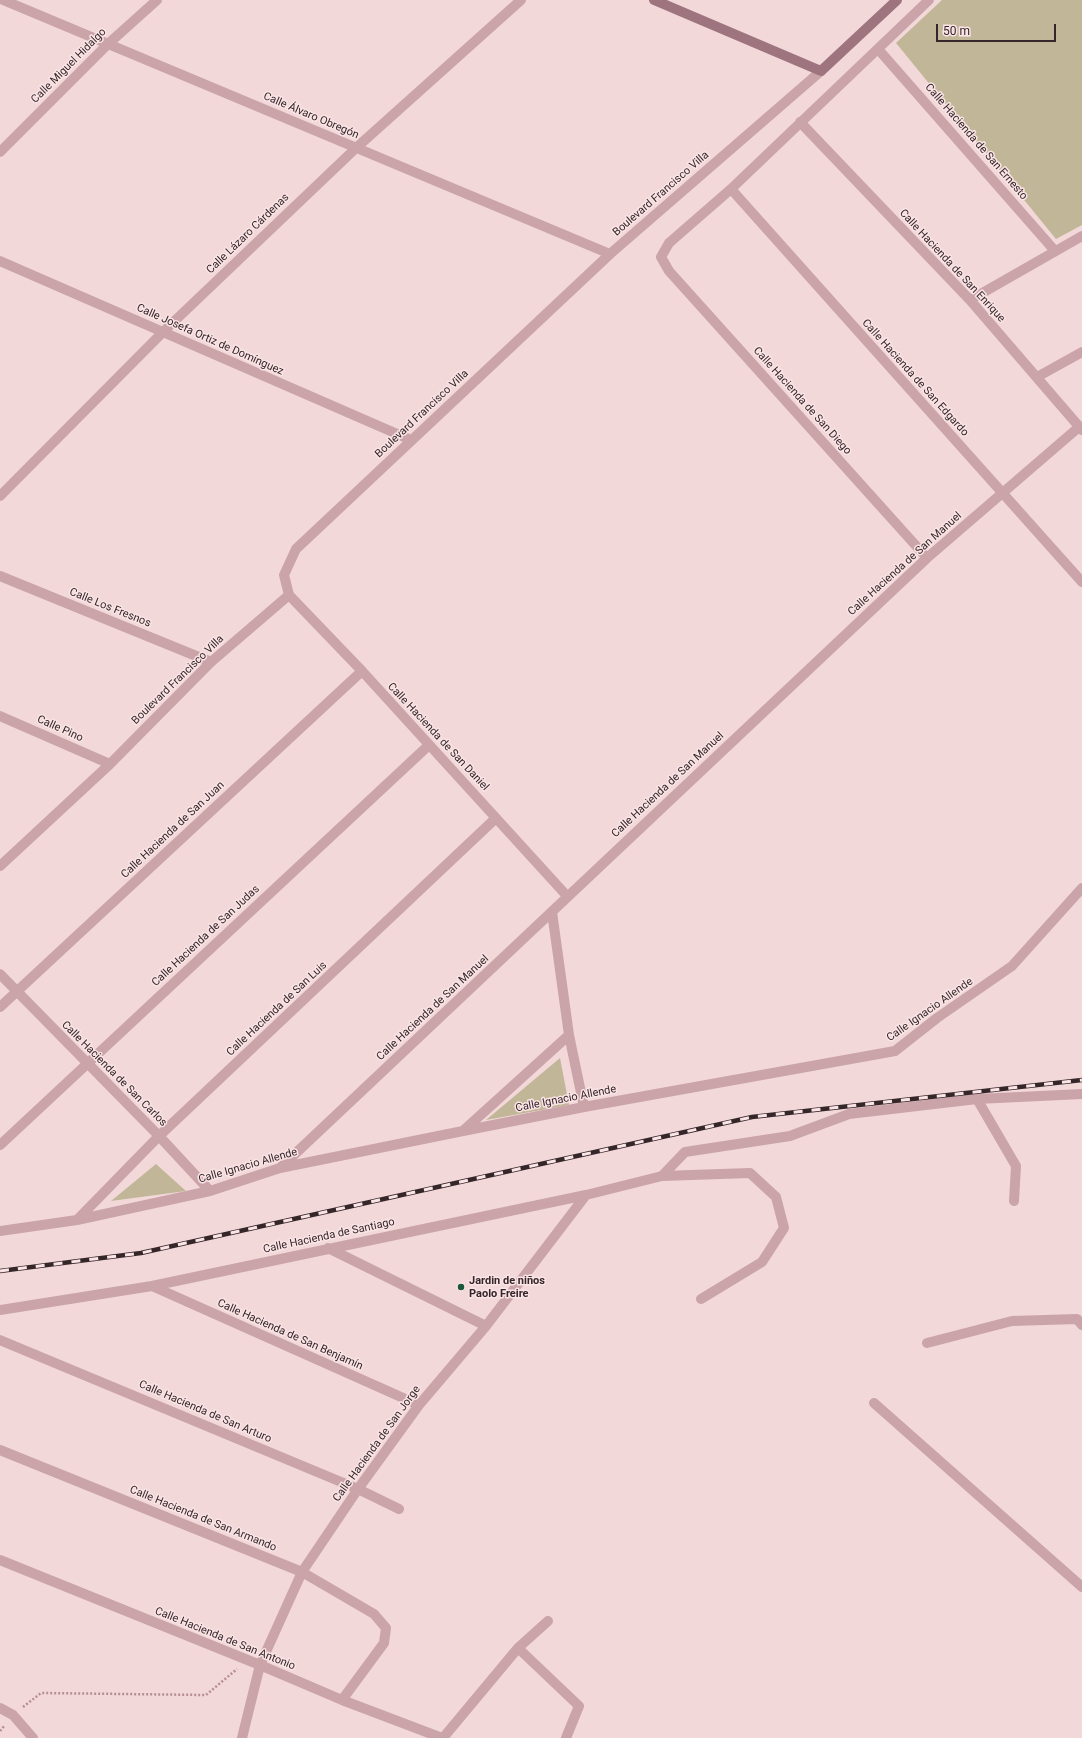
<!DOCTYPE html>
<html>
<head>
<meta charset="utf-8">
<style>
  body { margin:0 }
  #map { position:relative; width:1082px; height:1738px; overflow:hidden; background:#f2d8d9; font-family:Roboto,sans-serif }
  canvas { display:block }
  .scale { position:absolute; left:936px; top:24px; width:120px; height:18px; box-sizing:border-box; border:2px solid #35262a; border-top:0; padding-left:5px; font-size:12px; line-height:14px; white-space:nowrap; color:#35262a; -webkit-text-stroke:3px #fae4e5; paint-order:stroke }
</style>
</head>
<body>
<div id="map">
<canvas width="1082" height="1738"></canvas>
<div class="scale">50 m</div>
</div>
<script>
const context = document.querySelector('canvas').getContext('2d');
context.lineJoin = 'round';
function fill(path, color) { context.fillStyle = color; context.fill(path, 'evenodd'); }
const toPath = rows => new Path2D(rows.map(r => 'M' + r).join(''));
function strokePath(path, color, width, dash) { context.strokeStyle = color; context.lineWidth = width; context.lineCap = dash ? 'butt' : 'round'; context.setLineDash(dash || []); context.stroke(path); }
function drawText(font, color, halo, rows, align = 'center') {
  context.font = font + ' Roboto,sans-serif'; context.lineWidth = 3; context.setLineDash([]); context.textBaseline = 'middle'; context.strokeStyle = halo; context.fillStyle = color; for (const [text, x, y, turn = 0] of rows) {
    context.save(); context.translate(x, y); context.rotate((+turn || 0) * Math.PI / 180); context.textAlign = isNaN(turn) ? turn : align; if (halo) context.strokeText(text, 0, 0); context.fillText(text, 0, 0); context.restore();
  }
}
const green = toPath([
  [942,0,1082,0,1082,225,1056,239,896,43],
  [560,1058,569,1105,486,1120],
  [156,1164,186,1191,111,1201]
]);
const path = toPath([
  [23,1707,41,1693,206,1695,237,1669],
  [0,1731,5,1725]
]);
const street = toPath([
  [3,0,610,254],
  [878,49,1055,251],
  [800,122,970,300,1082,430],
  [0,152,108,44,157,0],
  [731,189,1082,582],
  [0,261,411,440],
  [970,300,1082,236],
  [1037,377,1082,352],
  [0,496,163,332,356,148,521,0],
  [927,558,669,271,661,257,669,243,731,189,929,0],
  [0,576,211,662],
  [289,595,284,575,296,549,610,254,821,71],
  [289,595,362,671,567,896],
  [0,716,110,764],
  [0,866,110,764,211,662,289,595],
  [552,912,569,1035,584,1107],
  [0,974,159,1136,210,1191],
  [0,1007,362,671],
  [977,1099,1016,1166,1014,1201],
  [464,1130,569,1035],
  [0,1145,429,745],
  [280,1168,927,558,1079,427],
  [662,1176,685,1152,790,1136,849,1114,977,1099,1082,1094],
  [77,1220,159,1136,496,818],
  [0,1231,77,1220,210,1191,280,1168,463,1131,584,1107,895,1051,937,1018,1012,966,1082,888],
  [328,1248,486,1326],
  [152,1286,419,1405],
  [0,1310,152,1286,586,1195,662,1176,750,1173,776,1197,784,1228,762,1262,701,1299],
  [0,1340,358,1489,399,1509],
  [927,1343,1012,1321,1077,1319,1082,1325],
  [874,1403,1082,1587],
  [0,1450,302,1572,374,1614,386,1628,384,1643,342,1700],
  [0,1560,260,1665,342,1700,442,1738],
  [518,1648,579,1706,566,1738],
  [0,1708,13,1715,33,1738],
  [242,1738,260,1665,302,1572,358,1489,419,1405,486,1326,586,1195],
  [443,1738,518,1648,548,1621]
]);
const secondary = toPath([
  [654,0,821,71,897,0]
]);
const rail = toPath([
  [0,1271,141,1253,752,1117,1082,1080]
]);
const markers = [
  [461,1287,4,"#1a5838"]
];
const streetNames = [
  ["Calle Miguel Hidalgo",69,66,-45],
  ["Calle Álvaro Obregón",311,116,23],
  ["Calle Hacienda de San Ernesto",976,142,49],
  ["Boulevard Francisco Villa",661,194,-41],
  ["Calle Lázaro Cárdenas",248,234,-44],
  ["Calle Hacienda de San Enrique",952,266,47],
  ["Calle Josefa Ortiz de Domínguez",210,340,24],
  ["Calle Hacienda de San Edgardo",915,378,48],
  ["Calle Hacienda de San Diego",802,401,48],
  ["Boulevard Francisco Villa",422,414,-43],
  ["Calle Hacienda de San Manuel",905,564,-42],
  ["Calle Los Fresnos",110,608,22],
  ["Boulevard Francisco Villa",178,680,-44],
  ["Calle Pino",60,729,24],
  ["Calle Hacienda de San Daniel",438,737,47],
  ["Calle Hacienda de San Manuel",668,785,-43],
  ["Calle Hacienda de San Juan",173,830,-43],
  ["Calle Hacienda de San Judas",206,936,-43],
  ["Calle Hacienda de San Manuel",433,1008,-43],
  ["Calle Hacienda de San Luis",277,1009,-43],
  ["Calle Ignacio Allende",930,1010,-35],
  ["Calle Hacienda de San Carlos",114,1074,45],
  ["Calle Ignacio Allende",566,1099,-11],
  ["Calle Ignacio Allende",248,1166,-16],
  ["Calle Hacienda de Santiago",329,1236,-12],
  ["Calle Hacienda de San Benjamín",290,1335,24],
  ["Calle Hacienda de San Arturo",205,1412,23],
  ["Calle Hacienda de San Jorge",377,1444,-54],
  ["Calle Hacienda de San Armando",203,1519,22],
  ["Calle Hacienda de San Antonio",225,1639,22]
];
const poiNames = [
  ["Jardin de niños",469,1281],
  ["Paolo Freire",469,1294]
];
fill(green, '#c1b798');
strokePath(path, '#b68e94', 2.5, [2, 2]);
strokePath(street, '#caa4a9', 10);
strokePath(secondary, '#9e757e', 10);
strokePath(rail, '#35262a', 4.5);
strokePath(rail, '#fae4e5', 3, [9]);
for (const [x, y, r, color] of markers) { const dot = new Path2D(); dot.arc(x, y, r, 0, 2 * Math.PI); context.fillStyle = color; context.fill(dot); strokePath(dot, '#fae4e5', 1.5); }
drawText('11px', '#35262a', '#fae4e5', streetNames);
drawText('bold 11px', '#35262a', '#fae4e5', poiNames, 'left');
</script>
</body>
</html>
